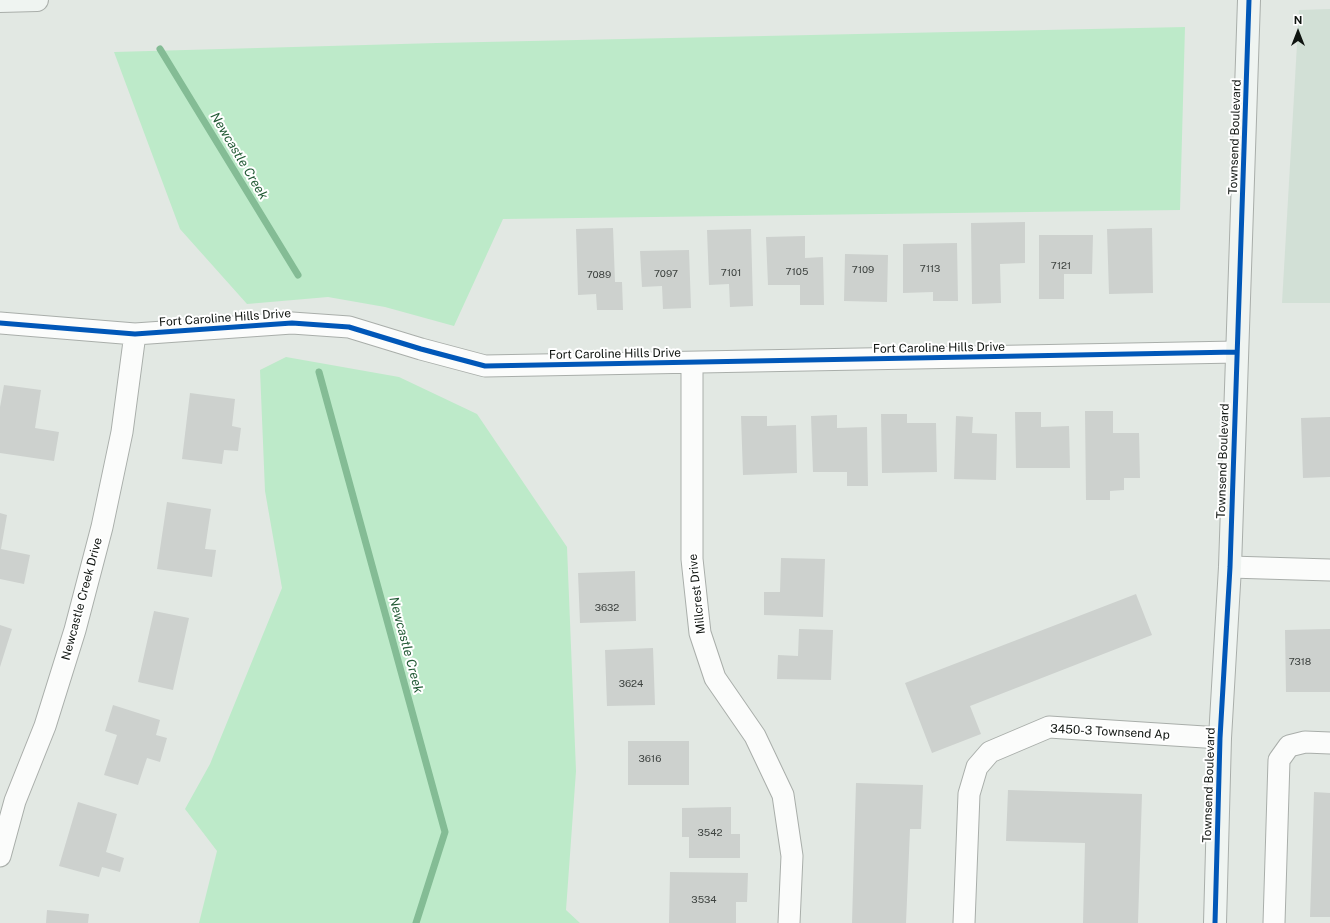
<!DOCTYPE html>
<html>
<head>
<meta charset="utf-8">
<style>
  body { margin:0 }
  #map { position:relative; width:1330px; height:923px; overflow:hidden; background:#e2e8e3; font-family:"Public Sans",sans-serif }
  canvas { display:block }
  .north { position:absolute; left:1278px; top:12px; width:40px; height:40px; -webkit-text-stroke:3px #fff; paint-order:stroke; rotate:0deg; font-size:11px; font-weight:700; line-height:16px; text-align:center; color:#0f1410 }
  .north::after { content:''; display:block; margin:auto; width:14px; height:18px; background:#0f1410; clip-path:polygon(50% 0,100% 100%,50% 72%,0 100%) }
</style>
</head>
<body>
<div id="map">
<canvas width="1330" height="923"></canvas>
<div class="north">N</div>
</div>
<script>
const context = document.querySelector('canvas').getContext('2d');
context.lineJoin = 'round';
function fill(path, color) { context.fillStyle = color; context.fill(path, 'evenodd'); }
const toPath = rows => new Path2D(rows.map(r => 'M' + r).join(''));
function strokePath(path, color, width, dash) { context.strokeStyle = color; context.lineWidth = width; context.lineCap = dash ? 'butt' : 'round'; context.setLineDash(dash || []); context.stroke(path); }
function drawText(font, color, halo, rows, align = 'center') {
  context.font = font + ' "Public Sans",sans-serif'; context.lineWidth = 4; context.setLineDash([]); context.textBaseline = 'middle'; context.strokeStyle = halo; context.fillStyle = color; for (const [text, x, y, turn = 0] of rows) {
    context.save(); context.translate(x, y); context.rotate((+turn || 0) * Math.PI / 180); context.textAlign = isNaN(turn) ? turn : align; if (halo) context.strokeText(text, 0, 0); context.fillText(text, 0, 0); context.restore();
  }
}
const built = toPath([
  [1330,9,1330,303,1282,303,1299,10]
]);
const green = toPath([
  [1185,27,1180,210,503,219,454,326,385,307,328,297,247,304,180,229,114,52,437,43],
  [286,357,399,377,477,414,567,547,576,771,566,910,580,923,199,923,217,851,185,809,210,764,282,588,265,491,260,370]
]);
const stream = toPath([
  [160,49,298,275],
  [319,372,445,832,416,923]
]);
const building = toPath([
  [1025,222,1025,263,1000,264,1001,303,972,304,971,223],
  [613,228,615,282,622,282,623,310,597,310,596,294,578,295,576,229],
  [1152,228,1153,293,1109,294,1107,229],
  [751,229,753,306,730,307,729,284,709,285,707,230],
  [1039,235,1093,235,1092,274,1064,274,1064,299,1039,299],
  [805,236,805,258,823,257,824,305,800,305,800,285,768,285,766,237],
  [957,243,958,301,933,301,933,292,903,293,903,244],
  [689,250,691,308,663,309,662,286,642,287,640,251],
  [845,254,888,255,887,302,844,301],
  [4,385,41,390,35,428,59,432,54,461,0,453,0,407],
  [190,393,235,399,232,426,241,428,238,451,224,450,222,464,182,459],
  [1085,411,1113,411,1113,433,1139,433,1140,478,1124,478,1124,490,1110,491,1110,500,1086,500],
  [1015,412,1041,412,1041,427,1069,426,1070,468,1016,468],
  [881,414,907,414,907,423,936,423,937,472,882,473],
  [837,415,837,428,867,427,868,486,847,486,847,472,813,472,811,416],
  [741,416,767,416,767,426,796,425,797,473,743,475],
  [956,416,973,417,972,433,997,434,996,480,954,479],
  [1330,417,1330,477,1303,478,1301,418],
  [167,502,211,509,205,549,216,550,212,577,157,569],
  [0,513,7,515,1,549,30,555,24,584,0,579],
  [781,558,825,559,823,617,764,615,764,592,780,592],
  [635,571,636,621,580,623,578,573],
  [1136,594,1152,635,970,706,981,734,932,753,905,683],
  [154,611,189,618,173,690,138,682],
  [0,625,12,629,0,667],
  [799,629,833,630,831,680,777,679,778,655,798,656],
  [1330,629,1330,692,1286,692,1285,630],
  [653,648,655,705,607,706,605,650],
  [113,705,160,720,156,735,167,738,160,762,147,758,138,785,104,775,117,735,105,731],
  [628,741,689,741,689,785,628,785],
  [856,783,923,785,921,829,910,829,906,923,852,923],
  [1008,790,1142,794,1138,923,1083,923,1085,843,1006,841],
  [1314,792,1330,793,1330,917,1310,917],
  [78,802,117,814,106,852,124,858,120,872,102,867,99,877,59,866],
  [731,807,731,834,740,834,740,858,689,858,689,837,682,837,682,808],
  [670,872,748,873,747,902,736,902,736,923,669,923],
  [47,910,89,914,88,923,46,923]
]);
const street = toPath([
  [0,323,135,334,292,323,349,327,421,349,485,366,1237,352],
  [692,363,692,559,700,633,715,678,755,736,783,795,792,856,789,923],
  [1230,567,1330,570],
  [0,856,15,801,45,726,75,630,102,527,122,432,135,334],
  [964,923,969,794,977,767,990,752,1049,727,1220,738],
  [1274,923,1279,760,1289,746,1305,742,1330,743]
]);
const secondary = toPath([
  [0,1,37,0],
  [1215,923,1220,738,1230,567,1249,0]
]);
const cycleway = toPath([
  [0,323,135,334,292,323,349,327,421,349,485,366,1237,352],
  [1215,923,1220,738,1230,567,1249,0]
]);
const numberNames = [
  ["7121",1061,266],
  ["7113",930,269],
  ["7109",863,270],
  ["7105",797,272],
  ["7101",731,273],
  ["7097",666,274],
  ["7089",599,275],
  ["3632",607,608],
  ["7318",1300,662],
  ["3624",631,684],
  ["3616",650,759],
  ["3542",710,833],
  ["3534",704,900]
];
const streetNames = [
  ["Townsend Boulevard",1235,137,-88],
  ["Fort Caroline Hills Drive",225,318,-4],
  ["Fort Caroline Hills Drive",939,348,-1],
  ["Fort Caroline Hills Drive",615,354,-1],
  ["Townsend Boulevard",1223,461,-88],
  ["Millcrest Drive",697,594,-96],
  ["Newcastle Creek Drive",82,599,-75],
  ["3450-3 Townsend Ap",1110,732,3],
  ["Townsend Boulevard",1209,785,-88]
];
const waterNames = [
  ["Newcastle Creek",239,156,59],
  ["Newcastle Creek",406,645,75]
];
fill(built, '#d2e0d6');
fill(green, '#bdeac9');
strokePath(stream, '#84bc95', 7);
fill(building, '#cdd1ce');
strokePath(street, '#a9aeaa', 23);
strokePath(secondary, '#a9aeaa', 24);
strokePath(street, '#fbfcfb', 21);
strokePath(secondary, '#eff4f1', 22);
strokePath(cycleway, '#0057b8', 5);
drawText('10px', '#3e4340', null, numberNames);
drawText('12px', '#0f1410', '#fff', streetNames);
drawText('italic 13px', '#225a35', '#fff', waterNames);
</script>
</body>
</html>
